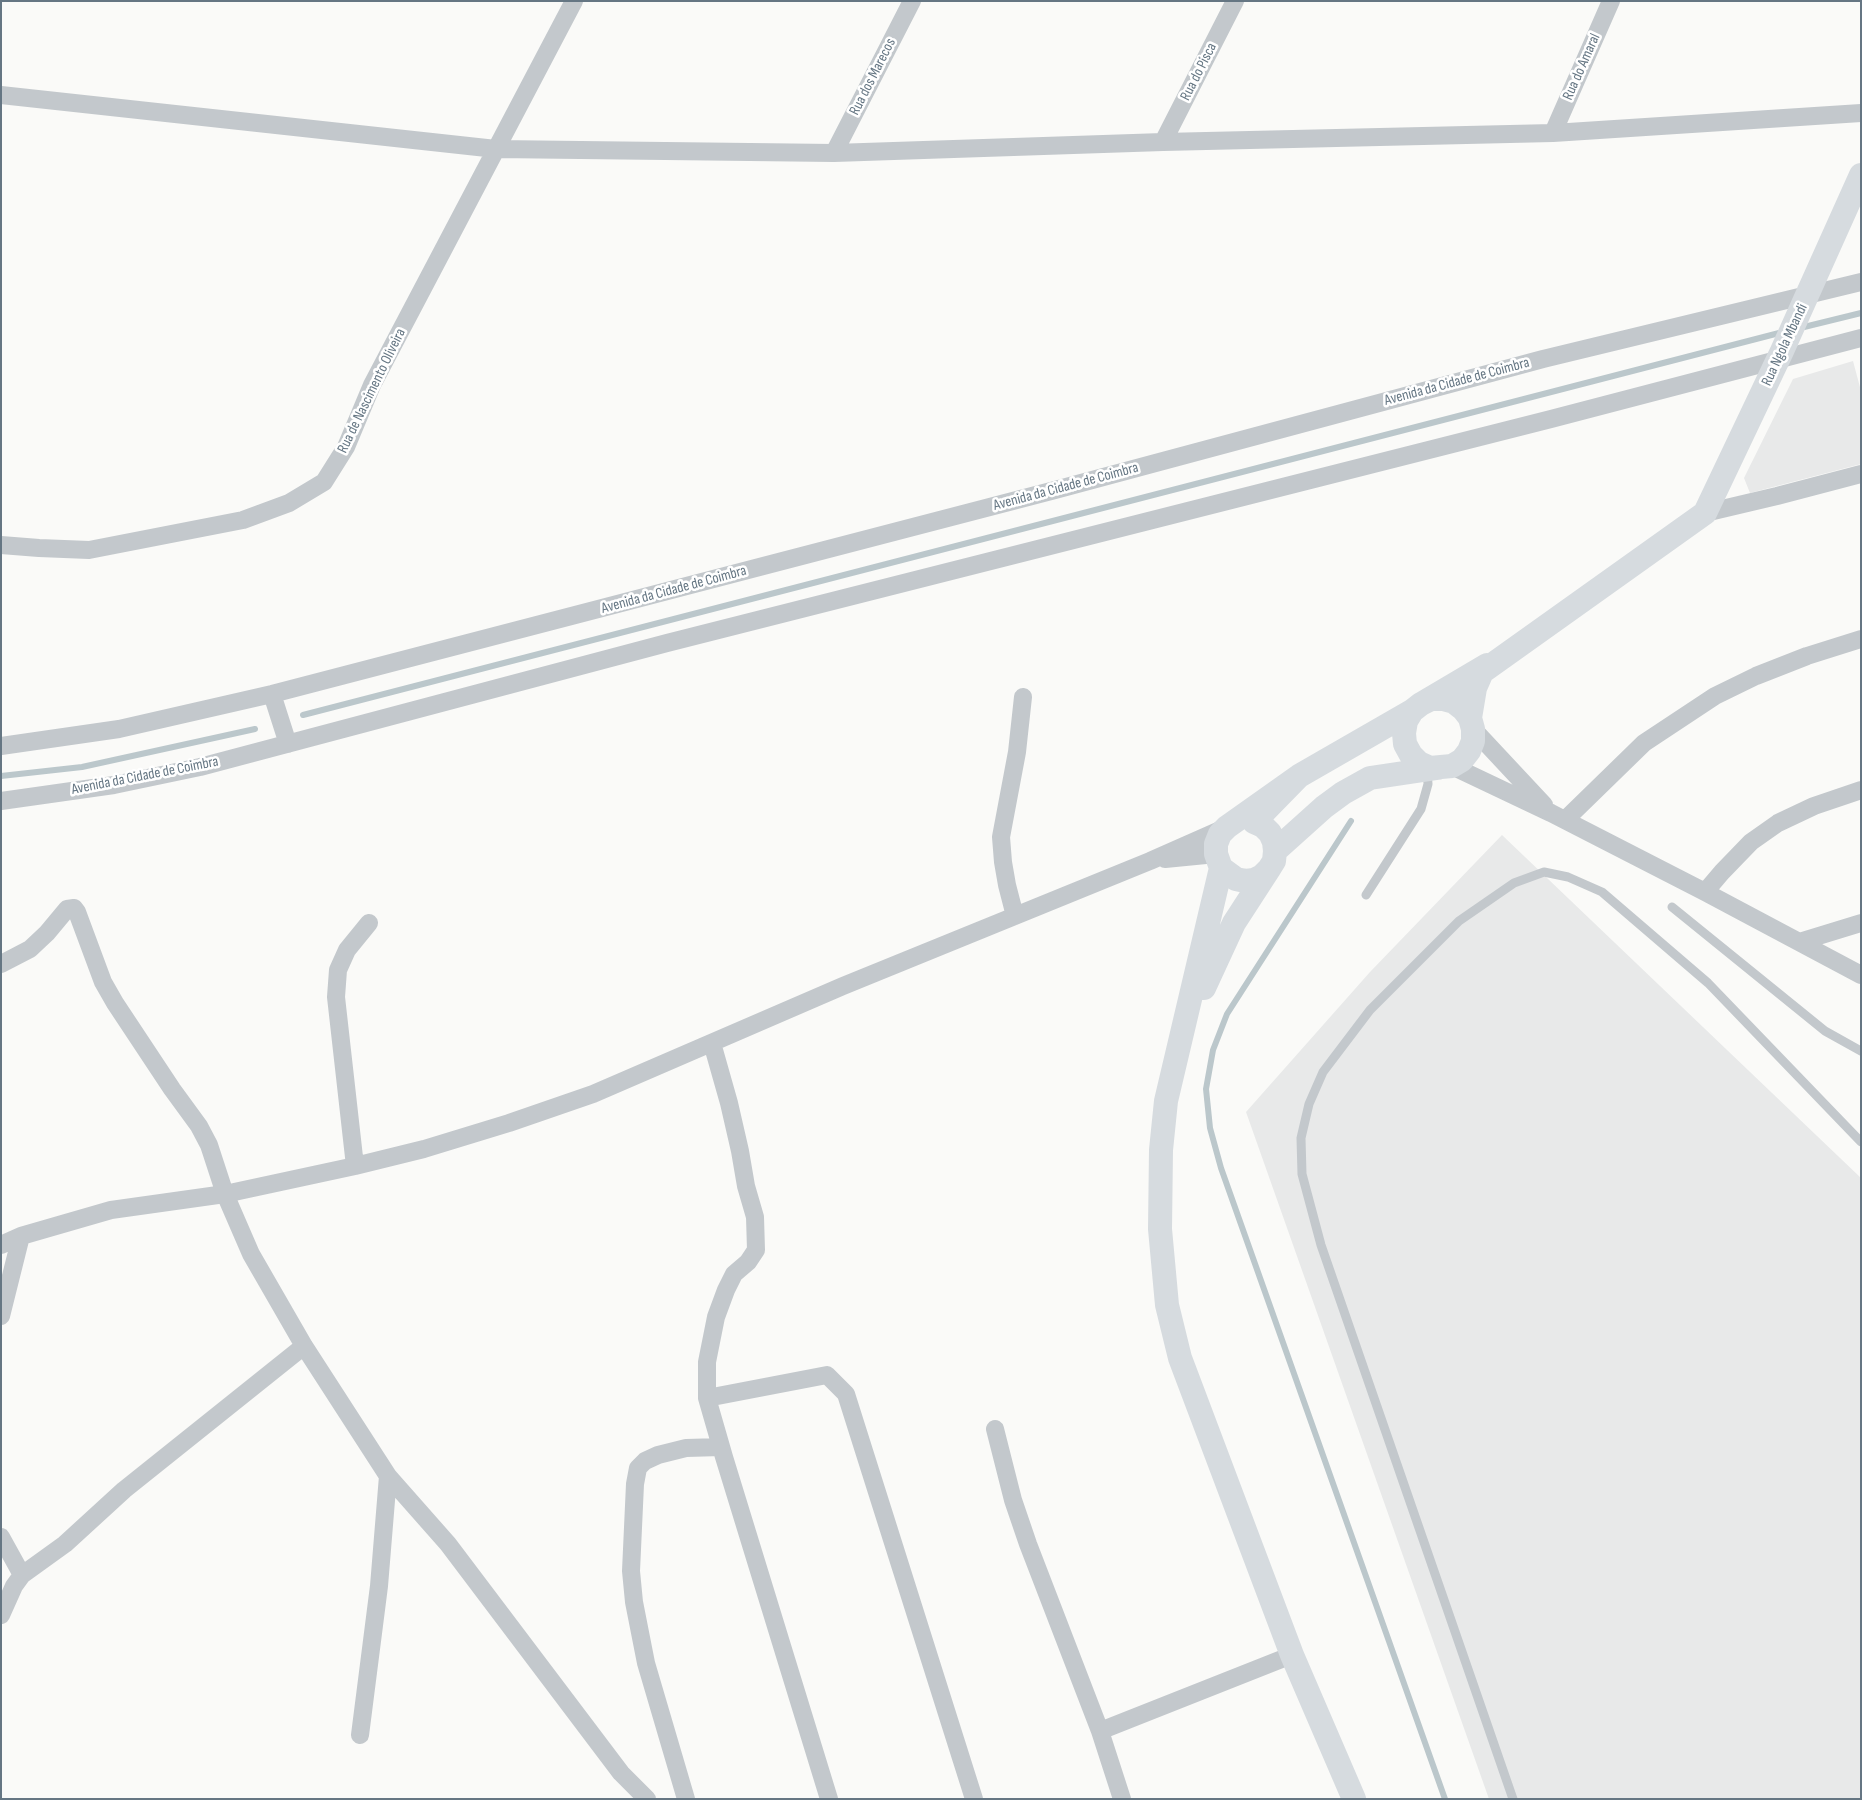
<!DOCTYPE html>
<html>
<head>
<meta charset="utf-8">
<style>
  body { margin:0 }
  #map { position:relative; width:1862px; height:1800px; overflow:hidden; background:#fafaf8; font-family:"Sofia Sans Condensed",sans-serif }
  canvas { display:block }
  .frame { position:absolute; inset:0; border:2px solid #657683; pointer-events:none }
</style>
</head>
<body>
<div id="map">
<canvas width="1862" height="1800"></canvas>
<div class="frame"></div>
</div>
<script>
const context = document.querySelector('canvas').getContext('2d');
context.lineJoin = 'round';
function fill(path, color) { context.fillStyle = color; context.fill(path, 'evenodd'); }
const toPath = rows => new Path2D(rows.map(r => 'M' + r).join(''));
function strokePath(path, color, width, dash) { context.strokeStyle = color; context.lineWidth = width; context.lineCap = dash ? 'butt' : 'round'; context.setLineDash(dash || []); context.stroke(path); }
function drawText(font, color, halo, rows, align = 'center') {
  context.font = font + ' "Sofia Sans Condensed",sans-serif'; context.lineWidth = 5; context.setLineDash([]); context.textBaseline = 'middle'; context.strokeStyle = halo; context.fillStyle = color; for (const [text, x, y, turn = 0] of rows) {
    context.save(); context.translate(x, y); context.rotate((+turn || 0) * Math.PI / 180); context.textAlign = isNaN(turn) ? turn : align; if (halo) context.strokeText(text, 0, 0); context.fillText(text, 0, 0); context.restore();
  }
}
const built = toPath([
  [1853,361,1861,391,1861,464,1750,493,1744,478,1793,379],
  [1502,835,1861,1178,1861,1799,1489,1799,1246,1112,1370,972]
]);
const stream = toPath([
  [1800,328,1861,313],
  [303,715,1783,332],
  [1,776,82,767,255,729],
  [1351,821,1227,1014,1213,1050,1206,1089,1210,1128,1221,1168,1445,1799]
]);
const lane = toPath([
  [1366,895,1421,809,1428,784,1427,770],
  [1672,907,1825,1031,1861,1051],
  [1513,1799,1321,1245,1302,1174,1301,1138,1309,1104,1323,1072,1370,1010,1459,921,1514,883,1544,872,1568,877,1602,892,1708,983,1861,1142]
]);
const street = toPath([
  [1,95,496,149,834,153,1163,142,1553,133,1861,113],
  [1553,133,1611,1],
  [1163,142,1235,1],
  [834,153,912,1],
  [1705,513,1777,496,1861,474],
  [1,545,39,548,89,550,243,520,289,503,324,482,346,447,372,385,574,1],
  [272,694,288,744],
  [1473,729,1544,805],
  [1,746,119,729,272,694,1055,490,1543,359,1861,282],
  [1452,766,1551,813,1705,892,1861,975],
  [1,801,114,785,200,767,667,643,1551,419,1861,338],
  [1565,820,1644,743,1715,696,1756,676,1807,656,1861,639],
  [1165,859,1216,854],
  [1705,892,1722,872,1751,842,1778,823,1814,806,1861,790],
  [1015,916,1007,885,1003,862,1001,837,1017,752,1023,697],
  [1799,942,1861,923],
  [1,964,30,949,47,933,67,909,74,908,77,912,103,982,115,1003,172,1089,199,1126,209,1145,225,1194,251,1254,304,1346,388,1476,448,1544,621,1773,647,1799],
  [712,1043,729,1103,740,1151,746,1186,755,1217,756,1250,748,1262,734,1274,726,1290,716,1317,707,1362,707,1398,724,1457,829,1799],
  [355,1166,336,997,338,970,347,950,369,923],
  [1,1245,21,1236,111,1210,225,1194,355,1166,424,1149,509,1123,593,1094,843,986,1150,861,1227,827],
  [1,1316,21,1236],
  [707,1398,827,1375,846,1394,974,1799],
  [995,1429,1013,1500,1028,1544,1100,1731,1122,1799],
  [1,1537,22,1575],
  [1,1615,14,1586,22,1575,65,1544,124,1490,304,1346],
  [1100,1731,1292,1655],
  [360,1735,379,1586,388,1476],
  [686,1799,646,1663,634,1602,631,1571,635,1484,638,1468,645,1461,658,1455,686,1448,721,1447]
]);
const secondary = toPath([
  [1421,704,1431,699,1443,699,1454,702,1463,709,1470,718,1473,729,1473,741,1469,751,1462,760,1452,766,1430,768,1419,763,1411,755,1405,744,1404,733,1406,721,1412,711,1421,704,1487,665],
  [1470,718,1475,688,1482,672,1705,513,1782,351,1861,175],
  [1299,776,1412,711],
  [1275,851,1324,807,1343,793,1370,778,1437,768],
  [1221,868,1166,1101,1161,1150,1160,1229,1167,1305,1180,1358,1292,1655,1354,1799],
  [1204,988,1234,923,1269,869,1274,861,1275,851,1274,842,1270,833,1263,826,1254,822,1299,776,1227,827,1220,834,1216,844,1216,854,1221,868,1236,879,1245,881,1254,880,1262,876,1269,869]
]);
const streetNames = [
  ["Rua do Amaral",1582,67,-66],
  ["Rua do Pisca",1199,72,-63],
  ["Rua dos Marecos",873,77,-63],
  ["Rua Ngola Mbandi",1785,345,-65],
  ["Avenida da Cidade de Coimbra",1457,382,-15],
  ["Rua de Nascimento Oliveira",372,391,-64],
  ["Avenida da Cidade de Coimbra",1066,487,-15],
  ["Avenida da Cidade de Coimbra",674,590,-15],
  ["Avenida da Cidade de Coimbra",145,776,-11]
];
fill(built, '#e8e9e9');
strokePath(stream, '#bbc7cb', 6);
strokePath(lane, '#c3c8cc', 9);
strokePath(street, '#c3c8cc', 18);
strokePath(secondary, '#d6dbdf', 24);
drawText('15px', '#657683', '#fff', streetNames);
</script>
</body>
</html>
